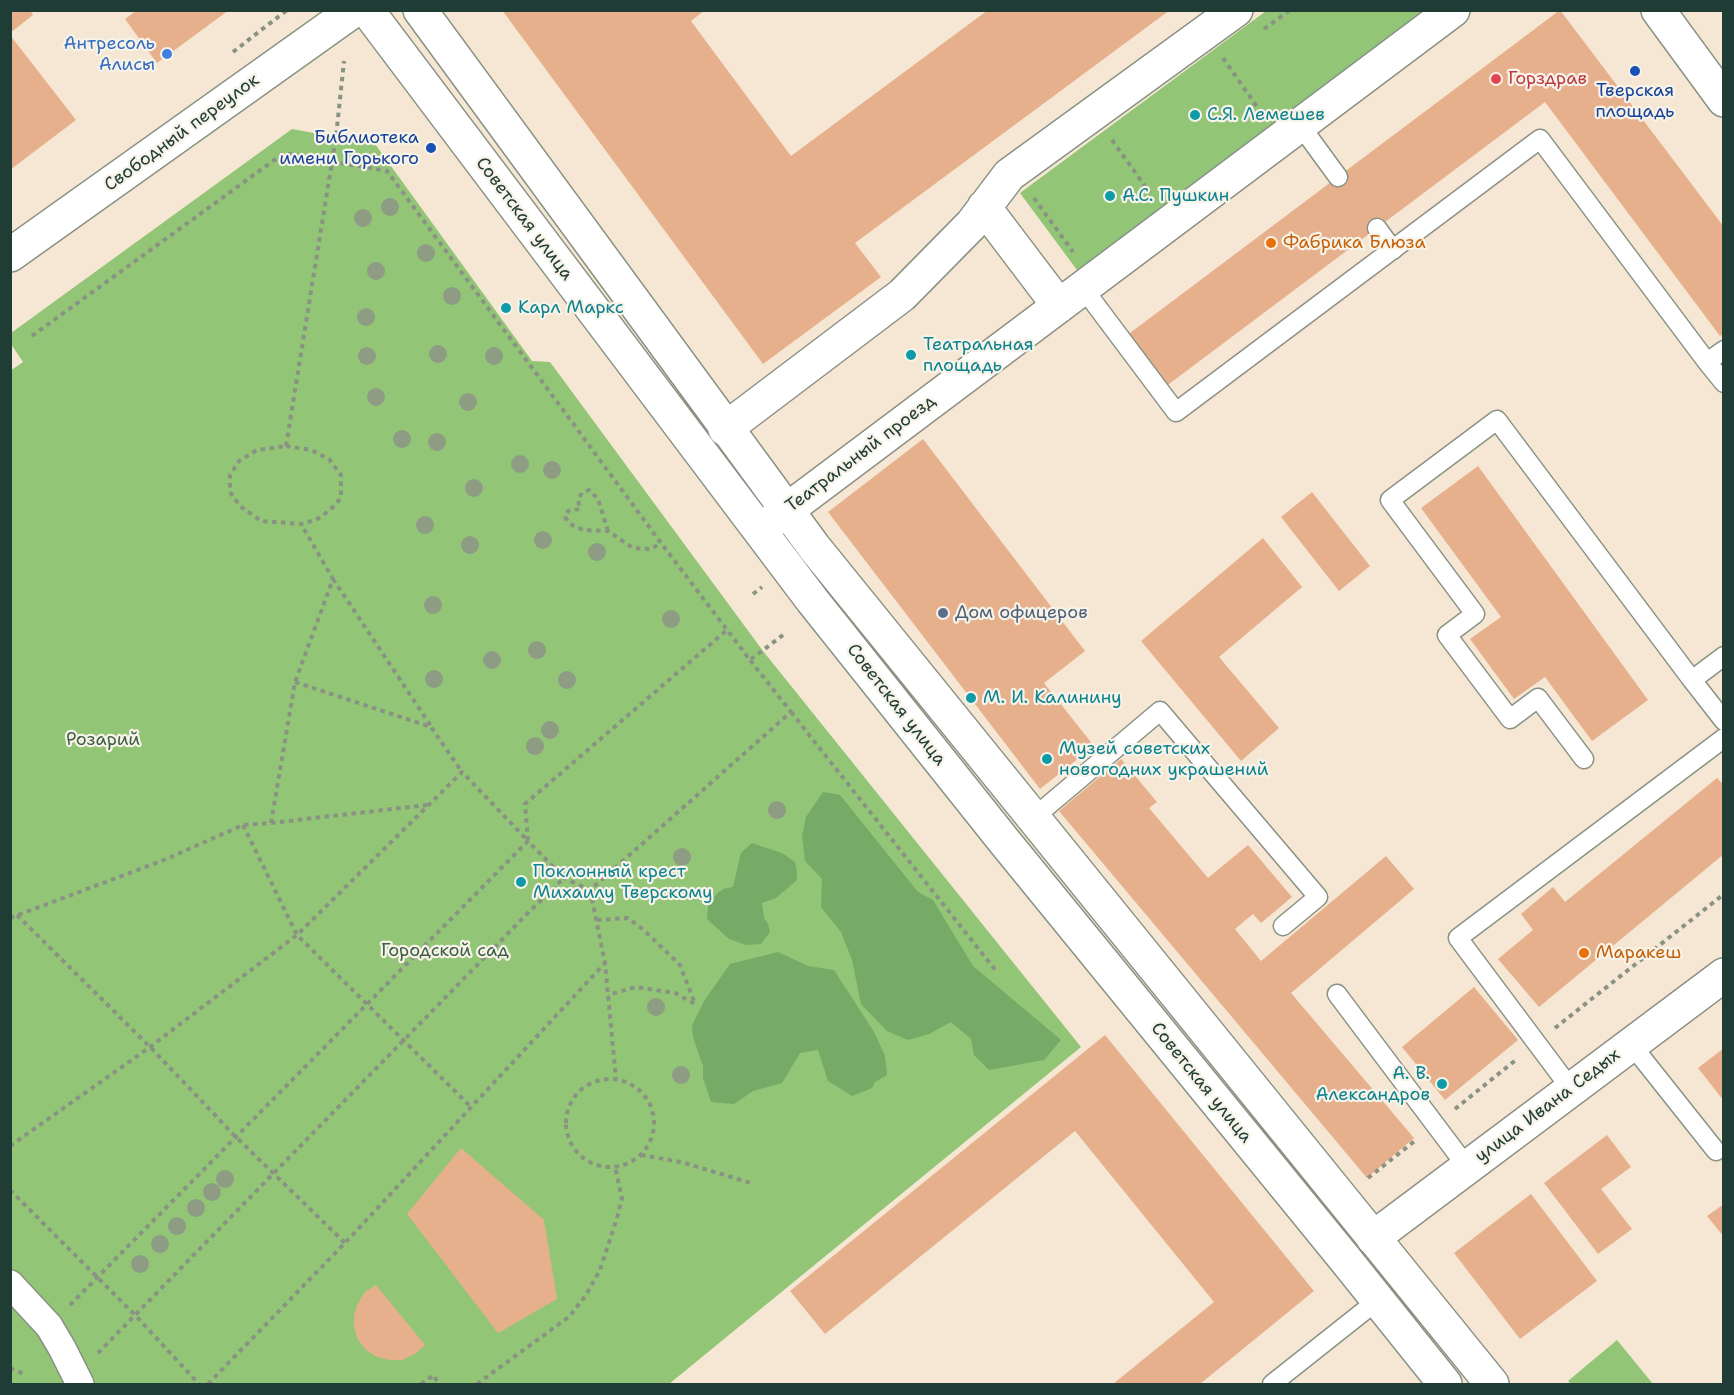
<!DOCTYPE html>
<html>
<head>
<meta charset="utf-8">
<style>
  body { margin:0 }
  #map { position:relative; width:1734px; height:1395px; overflow:hidden; background:#f5e7d3; font-family:"Shantell Sans",sans-serif }
  canvas { display:block }
  .frame { position:absolute; inset:0; border:12px solid #1f3d34; pointer-events:none }
</style>
</head>
<body>
<div id="map">
<canvas width="1734" height="1395"></canvas>
<div class="frame"></div>
</div>
<script>
const context = document.querySelector('canvas').getContext('2d');
context.lineJoin = 'round';
function fill(path, color) { context.fillStyle = color; context.fill(path, 'evenodd'); }
const toPath = rows => new Path2D(rows.map(r => 'M' + r).join(''));
function strokePath(path, color, width, dash) { context.strokeStyle = color; context.lineWidth = width; context.lineCap = dash ? 'butt' : 'round'; context.setLineDash(dash || []); context.stroke(path); }
function drawText(font, color, halo, rows, align = 'center') {
  context.font = font + ' "Shantell Sans",sans-serif'; context.lineWidth = 4.5; context.setLineDash([]); context.textBaseline = 'middle'; context.strokeStyle = halo; context.fillStyle = color; for (const [text, x, y, turn = 0] of rows) {
    context.save(); context.translate(x, y); context.rotate((+turn || 0) * Math.PI / 180); context.textAlign = isNaN(turn) ? turn : align; if (halo) context.strokeText(text, 0, 0); context.fillText(text, 0, 0); context.restore();
  }
}
const green = toPath([
  [1266,11,1428,11,1077,270,1020,193],
  [292,129,375,144,532,361,550,362,763,651,1081,1047,669,1384,11,1384,10,371,23,362,11,344,11,333],
  [1617,1340,1653,1384,1571,1384,1568,1381]
]);
const forest = toPath([
  [823,792,840,795,918,892,933,900,973,966,1061,1040,1044,1060,989,1070,974,1055,971,1039,951,1022,929,1034,908,1040,887,1031,861,1004,852,960,841,932,821,907,822,879,805,861,802,836,806,817],
  [752,843,782,853,795,862,797,872,797,880,776,898,762,903,764,918,768,924,770,932,761,944,746,945,729,939,707,919,708,906,712,898,723,889,733,887,741,853],
  [778,952,808,966,834,970,874,1032,885,1056,887,1075,875,1082,872,1088,852,1096,828,1081,818,1050,800,1053,782,1083,753,1091,734,1104,711,1102,703,1078,703,1066,693,1037,692,1025,704,1001,730,964]
]);
const building = toPath([
  [10,10,30,10,33,15,10,33],
  [137,10,229,10,157,63,125,19],
  [502,10,705,10,691,21,791,156,988,10,1170,10,855,243,881,277,763,364],
  [1560,10,1724,227,1724,333,1720,336,1545,102,1161,390,1122,339],
  [10,35,76,120,10,170],
  [923,439,1085,651,1044,683,1094,746,1040,789,828,512],
  [1478,466,1648,700,1592,741,1545,677,1514,699,1470,639,1501,617,1421,508],
  [1312,492,1370,566,1339,591,1281,517],
  [1263,538,1302,587,1219,657,1279,728,1241,761,1141,641],
  [1121,759,1157,802,1149,808,1208,878,1248,845,1292,897,1261,923,1253,914,1235,929,1261,961,1386,856,1414,889,1291,993,1414,1138,1367,1178,1059,811],
  [1717,778,1724,785,1724,854,1539,1007,1498,959,1533,930,1521,914,1553,887,1565,902],
  [1474,987,1518,1040,1445,1100,1402,1047],
  [1105,1035,1314,1291,1200,1384,1113,1384,1214,1302,1075,1131,825,1334,790,1291],
  [1724,1048,1724,1101,1698,1068],
  [1607,1135,1631,1167,1601,1189,1632,1229,1598,1254,1544,1183],
  [461,1148,544,1220,557,1299,498,1333,407,1214],
  [1531,1194,1597,1281,1520,1339,1454,1253],
  [1724,1204,1724,1237,1707,1216],
  [376,1285,425,1345,415,1354,402,1360,389,1360,377,1357,366,1350,358,1340,354,1328,354,1315,358,1303,365,1292]
]);
const path = toPath([
  [1264,29,1290,10],
  [233,52,287,10],
  [1223,58,1262,114],
  [1112,140,1150,193],
  [1034,198,1073,252],
  [32,336,284,153,387,171,661,543,750,660,783,635],
  [286,446,336,137,344,61],
  [286,446,311,450,329,459,341,475,341,498,330,510,316,520,301,524,261,521,240,506,230,492,230,475,239,461,257,450,286,446],
  [608,531,598,499,589,490,582,493,578,500,580,509,568,511,565,517,570,524,583,530,608,531,633,548,651,549,661,543],
  [333,579,431,726],
  [753,594,762,587],
  [295,682,431,727,462,772],
  [791,712,996,971],
  [271,823,427,805],
  [243,825,297,935,471,1107],
  [590,890,605,963,616,1079],
  [17,915,150,1047,235,1136,345,1243],
  [10,918,164,860,243,825,271,823,295,682,333,579,301,524],
  [597,920,628,918,645,931,680,965,695,1004,675,993,636,987,608,995],
  [1555,1028,1724,894],
  '566 1123a44 44 0 1 1 88 0a44 44 0 1 1-88 0Z',
  [1455,1109,1517,1059],
  [10,1146,150,1047,297,935,462,772,528,841,525,804,727,630],
  [641,1155,681,1162,751,1183],
  [1368,1178,1416,1140],
  [10,1190,135,1315,199,1384],
  [70,1305,528,841,564,878,590,890,791,712,750,660],
  [98,1353,526,915,564,878],
  [10,1368,24,1374],
  [208,1384,345,1243,605,963],
  [421,1384,434,1375,438,1384],
  [477,1384,570,1316,586,1295,600,1270,617,1218,622,1198,615,1167]
]);
const service = toPath([
  [1300,125,1338,177],
  [1377,228,1393,250],
  [1083,288,1176,412,1540,139,1707,362],
  [1724,350,1707,362,1724,383],
  [1692,680,1724,721],
  [1584,759,1538,698,1510,719,1447,635,1475,614,1390,500,1497,420,1692,680,1724,656],
  [1032,819,1160,711,1318,897,1283,926],
  [1337,994,1467,1167],
  [1631,1044,1716,1151],
  [1571,1089,1458,938,1724,738],
  [1272,1384,1378,1300]
]);
const pedestrian = toPath([
  [10,1284,49,1326,62,1348,80,1384]
]);
const minor = toPath([
  [984,207,1059,306],
  [725,429,902,295,972,224,1009,175,1236,10],
  [763,528,1453,10],
  [1373,1238,1724,975]
]);
const tertiary = toPath([
  [10,255,354,10]
]);
const secondary = toPath([
  [1658,10,1724,100]
]);
const primary = toPath([
  [367,10,812,600,1004,841,1345,1259,1445,1384],
  [420,10,814,547,1492,1384]
]);
const trees = [
  [390,207],
  [363,218],
  [426,253],
  [376,271],
  [452,296],
  [366,317],
  [438,354],
  [367,356],
  [494,356],
  [376,397],
  [468,402],
  [402,439],
  [437,442],
  [520,464],
  [552,470],
  [474,488],
  [425,525],
  [543,540],
  [470,545],
  [597,552],
  [433,605],
  [671,619],
  [537,650],
  [492,660],
  [434,679],
  [567,680],
  [550,730],
  [535,746],
  [777,810],
  [682,857],
  [656,1007],
  [681,1075],
  [225,1179],
  [212,1192],
  [196,1208],
  [177,1226],
  [160,1244],
  [140,1264]
];
const markers = [
  [167,54,6,"#3f7fe0"],
  [1635,71,6,"#1a4fb4"],
  [1496,79,6,"#e0444e"],
  [1195,115,6,"#0f9aa8"],
  [431,148,6,"#1a4fb4"],
  [1110,196,6,"#0f9aa8"],
  [1271,243,6,"#e8710a"],
  [506,308,6,"#0f9aa8"],
  [911,355,6,"#0f9aa8"],
  [943,613,6,"#5c6f8a"],
  [971,698,6,"#0f9aa8"],
  [1047,759,6,"#0f9aa8"],
  [521,882,6,"#0f9aa8"],
  [1584,953,6,"#e8710a"],
  [1442,1084,6,"#0f9aa8"]
];
const shopNames = [
  ["Антресоль",155,44],
  ["Алисы",155,65]
];
const healthNames = [
  ["Горздрав",1508,79]
];
const transitNames = [
  ["Тверская",1635,91],
  ["площадь",1635,112],
  ["Библиотека",419,138,"right"],
  ["имени Горького",419,159,"right"]
];
const cultureNames = [
  ["С.Я. Лемешев",1207,115],
  ["А.С. Пушкин",1122,196],
  ["Карл Маркс",518,308],
  ["Театральная",923,345],
  ["площадь",923,366],
  ["М. И. Калинину",983,698],
  ["Музей советских",1059,749],
  ["новогодних украшений",1059,770],
  ["Поклонный крест",533,872],
  ["Михаилу Тверскому",533,893],
  ["А. В.",1430,1074,"right"],
  ["Александров",1430,1095,"right"]
];
const streetNames = [
  ["Свободный переулок",182,133,-36],
  ["Советская улица",524,219,53],
  ["Театральный проезд",861,454,-37],
  ["Советская улица",896,705,52],
  ["Советская улица",1201,1083,51],
  ["улица Ивана Седых",1548,1106,-37]
];
const foodNames = [
  ["Фабрика Блюза",1283,243],
  ["Маракеш",1596,953]
];
const serviceNames = [
  ["Дом офицеров",955,613]
];
const parkNames = [
  ["Розарий",103,740],
  ["Городской сад",445,951]
];
fill(green, '#92c576');
fill(forest, '#75aa67');
fill(building, '#e7b08c');
strokePath(service, '#8a9284', 21);
strokePath(pedestrian, '#8a9284', 30);
strokePath(minor, '#8a9284', 36);
strokePath(tertiary, '#8a9284', 36);
strokePath(secondary, '#8a9284', 36);
strokePath(primary, '#8a9284', 36);
strokePath(path, '#8a9284', 4, [4.5, 4.5]);
strokePath(service, '#fff', 18);
strokePath(pedestrian, '#fff', 27);
strokePath(minor, '#fff', 33);
strokePath(tertiary, '#fff', 33);
strokePath(secondary, '#fff', 33);
strokePath(primary, '#fff', 33);
context.fillStyle = '#8f9c84';
for (const [x, y] of trees) { context.beginPath(); context.arc(x, y, 9, 0, 2 * Math.PI); context.fill(); }
for (const [x, y, r, color] of markers) { const dot = new Path2D(); dot.arc(x, y, r, 0, 2 * Math.PI); context.fillStyle = color; context.fill(dot); strokePath(dot, '#f7f3e8', 2); }
drawText('18px', '#366cbe', '#f7f3e8', shopNames, 'right');
drawText('18px', '#be3a42', '#f7f3e8', healthNames, 'left');
drawText('18px', '#164399', '#f7f3e8', transitNames);
drawText('18px', '#0d838f', '#f7f3e8', cultureNames, 'left');
drawText('18px', '#1f3d34', '#f7f3e8', streetNames);
drawText('18px', '#c56008', '#f7f3e8', foodNames, 'left');
drawText('18px', '#4e5e75', '#f7f3e8', serviceNames, 'left');
drawText('18px', '#3c5f44', '#f7f3e8', parkNames);
</script>
</body>
</html>
